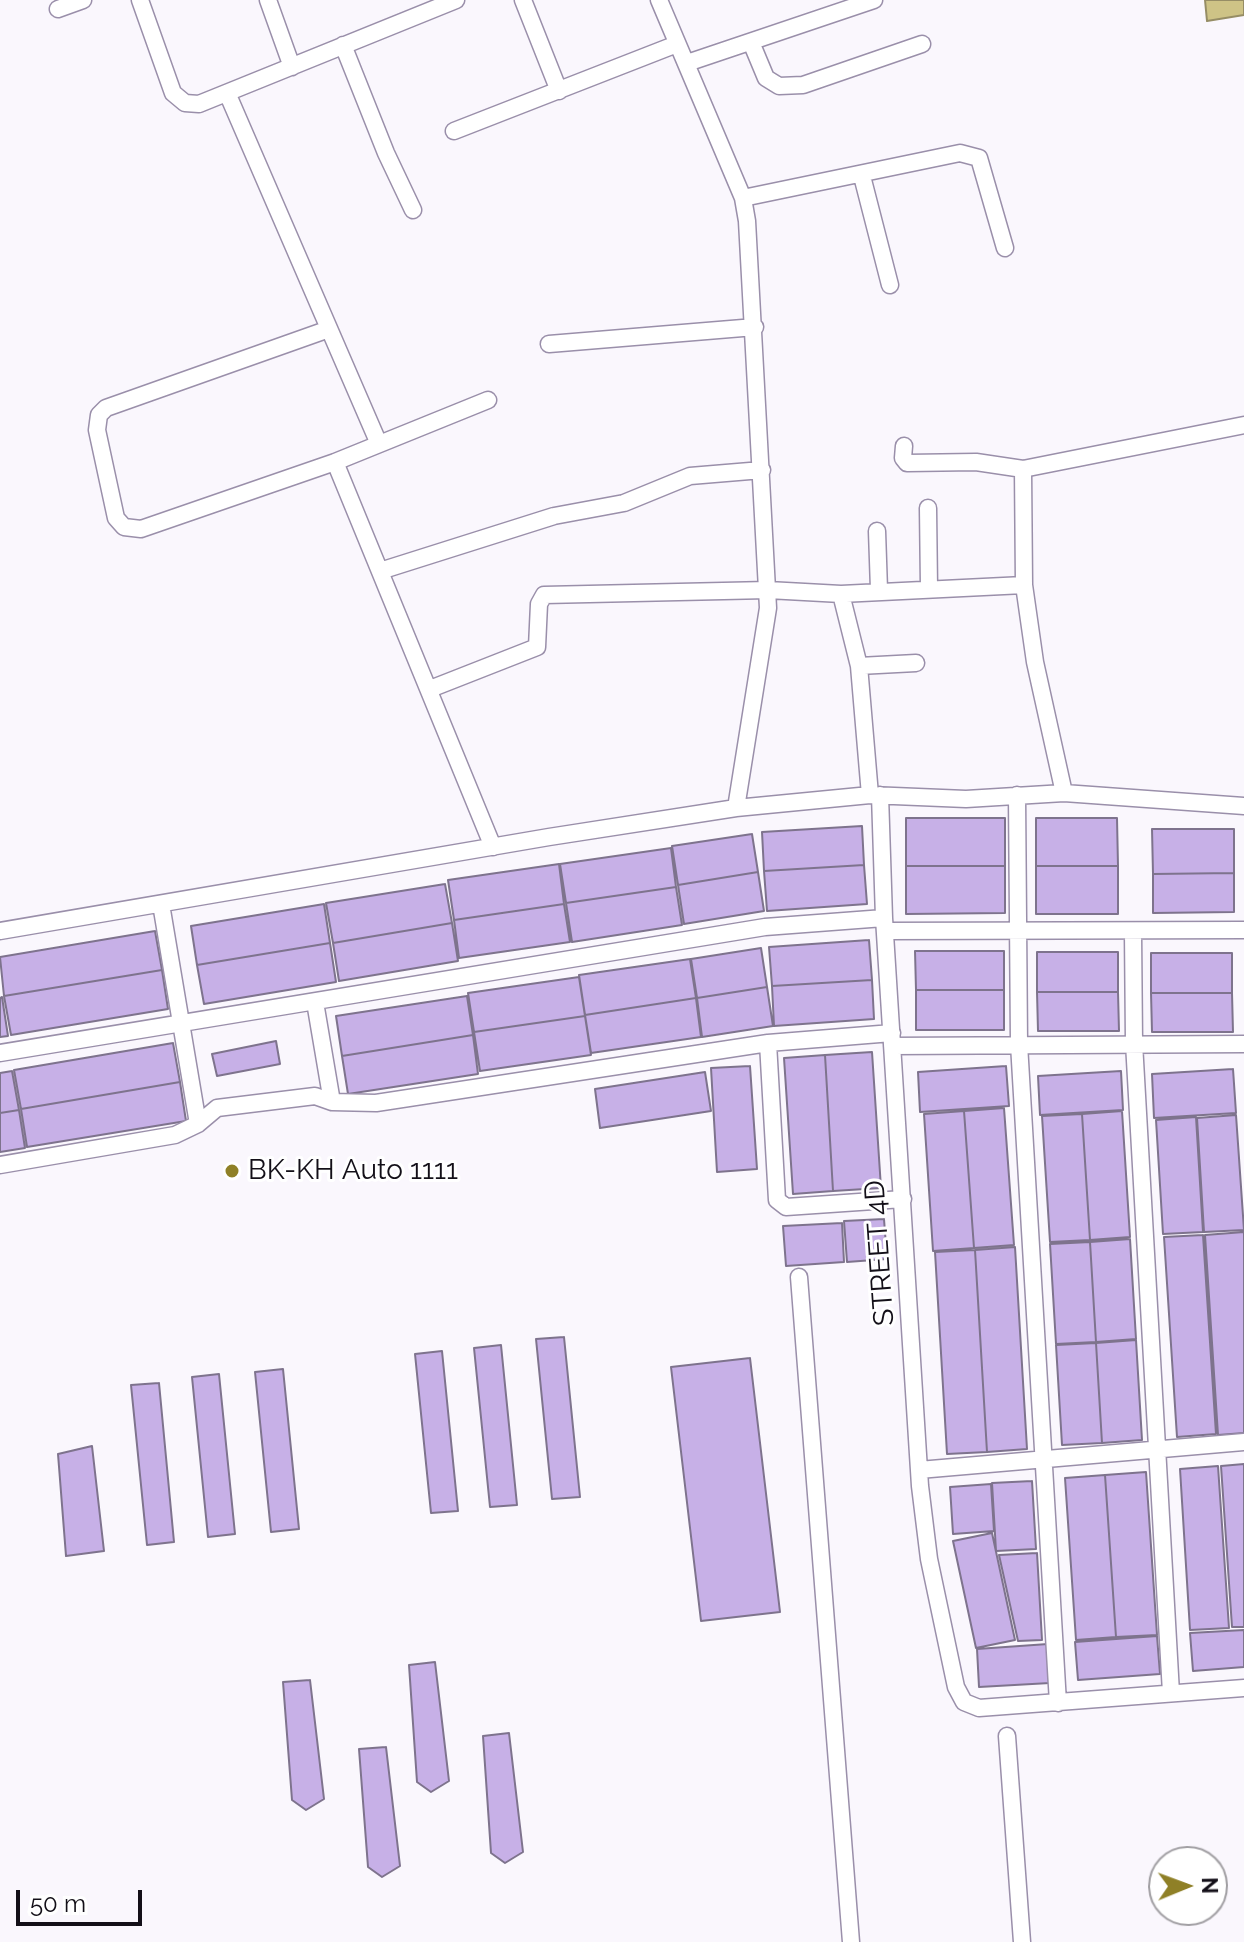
<!DOCTYPE html>
<html>
<head>
<meta charset="utf-8">
<style>
  body { margin:0 }
  #map { position:relative; width:1244px; height:1942px; overflow:hidden; background:#faf7fd; font-family:Raleway,sans-serif }
  canvas { display:block }
  .north { position:absolute; left:1148px; top:1846px; width:80px; height:80px; box-sizing:border-box; background:#fff; border:2px solid #a19fa3; border-radius:50%; rotate:89deg; font-size:22px; font-weight:700; line-height:32px; text-align:center; color:#130f18 }
  .north::after { content:''; display:block; margin:auto; width:28px; height:36px; background:#8f8027; clip-path:polygon(50% 0,100% 100%,50% 72%,0 100%) }
  .scale { position:absolute; left:16px; top:1890px; width:126px; height:36px; box-sizing:border-box; border:4px solid #130f18; border-top:0; padding-left:10px; font-size:24px; line-height:28px; white-space:nowrap; color:#130f18; -webkit-text-stroke:6px #fff; paint-order:stroke }
</style>
</head>
<body>
<div id="map">
<canvas width="1244" height="1942"></canvas>
<div class="north">N</div>
<div class="scale">50 m</div>
</div>
<script>
const context = document.querySelector('canvas').getContext('2d');
context.lineJoin = 'round';
function fill(path, color) { context.fillStyle = color; context.fill(path, 'evenodd'); }
const toPath = rows => new Path2D(rows.map(r => 'M' + r).join(''));
function strokePath(path, color, width, dash) { context.strokeStyle = color; context.lineWidth = width; context.lineCap = dash ? 'butt' : 'round'; context.setLineDash(dash || []); context.stroke(path); }
function drawText(font, color, halo, rows, align = 'center') {
  context.font = font + ' Raleway,sans-serif'; context.lineWidth = 6; context.setLineDash([]); context.textBaseline = 'middle'; context.strokeStyle = halo; context.fillStyle = color; for (const [text, x, y, turn = 0] of rows) {
    context.save(); context.translate(x, y); context.rotate((+turn || 0) * Math.PI / 180); context.textAlign = isNaN(turn) ? turn : align; if (halo) context.strokeText(text, 0, 0); context.fillText(text, 0, 0); context.restore();
  }
}
const water = toPath([
  [1205,0,1244,0,1244,15,1207,21,1205,0]
]);
const building = toPath([
  [906,818,1005,818,1005,866,906,866,906,818],
  [1036,818,1117,818,1118,866,1036,866,1036,818],
  [862,826,864,865,764,871,762,832,862,826],
  [1152,829,1234,829,1234,873,1153,874,1152,829],
  [752,834,758,872,678,885,672,846,752,834],
  [671,848,676,887,566,903,560,864,671,848],
  [559,864,564,904,454,920,448,880,559,864],
  [864,865,867,904,767,911,764,871,864,865],
  [906,866,1005,866,1005,913,906,914,906,866],
  [1036,866,1118,866,1118,914,1036,914,1036,866],
  [758,872,764,911,684,924,678,885,758,872],
  [1234,873,1234,912,1153,913,1153,874,1234,873],
  [445,884,452,923,333,943,326,903,445,884],
  [676,887,682,925,572,942,566,903,676,887],
  [324,904,330,943,197,965,191,926,324,904],
  [564,904,570,942,459,958,454,920,564,904],
  [452,923,458,961,339,981,333,943,452,923],
  [155,931,162,970,4,996,0,957,155,931],
  [869,940,872,980,772,986,769,947,869,940],
  [330,943,336,982,204,1004,197,965,330,943],
  [761,948,767,987,697,998,691,959,761,948],
  [915,951,1004,951,1004,990,916,990,915,951],
  [1037,952,1118,952,1118,992,1037,992,1037,952],
  [1151,953,1232,953,1232,993,1151,993,1151,953],
  [690,959,696,998,585,1015,579,975,690,959],
  [162,970,168,1009,11,1035,4,996,162,970],
  [579,977,585,1016,474,1032,468,993,579,977],
  [872,980,874,1019,774,1026,772,986,872,980],
  [767,987,773,1026,702,1037,697,998,767,987],
  [916,990,1004,990,1004,1030,916,1030,916,990],
  [1037,992,1118,992,1119,1031,1038,1031,1037,992],
  [1151,993,1232,993,1233,1032,1152,1032,1151,993],
  [467,996,473,1035,342,1056,336,1016,467,996],
  [2,997,8,1036,0,1037,0,998,2,997],
  [696,998,701,1037,591,1053,585,1015,696,998],
  [585,1016,591,1055,480,1071,474,1032,585,1016],
  [473,1035,478,1074,348,1094,342,1056,473,1035],
  [276,1041,280,1064,217,1076,212,1054,276,1041],
  [173,1043,180,1082,21,1109,14,1070,173,1043],
  [872,1052,881,1188,833,1191,825,1055,872,1052],
  [825,1055,833,1191,793,1194,784,1058,825,1055],
  [750,1066,757,1169,717,1172,711,1068,750,1066],
  [1006,1066,1009,1106,920,1112,918,1072,1006,1066],
  [1233,1069,1236,1113,1154,1118,1152,1074,1233,1069],
  [12,1071,19,1110,0,1113,0,1073,12,1071],
  [1121,1071,1123,1110,1040,1115,1038,1076,1121,1071],
  [705,1072,711,1111,600,1128,595,1089,705,1072],
  [180,1082,186,1121,27,1147,21,1109,180,1082],
  [1004,1108,1014,1245,974,1248,964,1111,1004,1108],
  [19,1110,25,1148,0,1152,0,1113,19,1110],
  [964,1111,974,1248,933,1251,924,1114,964,1111],
  [1122,1111,1130,1237,1090,1240,1082,1114,1122,1111],
  [1082,1114,1090,1240,1050,1242,1042,1116,1082,1114],
  [1236,1115,1244,1230,1204,1232,1197,1118,1236,1115],
  [1196,1117,1203,1232,1163,1234,1156,1120,1196,1117],
  [884,1219,887,1259,847,1262,844,1221,884,1219],
  [842,1223,844,1262,786,1266,783,1226,842,1223],
  [1244,1232,1244,1433,1218,1435,1205,1235,1244,1232],
  [1203,1235,1216,1434,1177,1437,1164,1237,1203,1235],
  [1130,1239,1136,1339,1096,1342,1090,1242,1130,1239],
  [1090,1242,1096,1342,1056,1344,1050,1244,1090,1242],
  [1015,1247,1027,1449,987,1452,975,1250,1015,1247],
  [975,1250,987,1452,947,1454,935,1252,975,1250],
  [564,1337,580,1497,552,1499,536,1339,564,1337],
  [1136,1340,1142,1440,1102,1443,1096,1343,1136,1340],
  [1096,1343,1102,1443,1062,1445,1056,1345,1096,1343],
  [501,1345,517,1505,490,1507,474,1348,501,1345],
  [442,1351,458,1511,431,1513,415,1354,442,1351],
  [750,1358,780,1612,701,1621,671,1367,750,1358],
  [283,1369,299,1529,271,1532,255,1372,283,1369],
  [219,1374,235,1534,208,1537,192,1377,219,1374],
  [159,1383,174,1542,147,1545,131,1385,159,1383],
  [92,1446,104,1551,66,1556,58,1454,92,1446],
  [1244,1464,1244,1627,1232,1627,1221,1466,1244,1464],
  [1218,1466,1229,1628,1190,1630,1180,1469,1218,1466],
  [1146,1472,1157,1635,1116,1637,1105,1475,1146,1472],
  [1105,1475,1116,1637,1076,1640,1065,1478,1105,1475],
  [1032,1481,1036,1549,996,1551,992,1483,1032,1481],
  [991,1484,994,1531,953,1534,950,1487,991,1484],
  [992,1533,1015,1640,976,1648,953,1541,992,1533],
  [1037,1553,1042,1640,1018,1641,999,1555,1037,1553],
  [1244,1630,1244,1667,1193,1671,1190,1633,1244,1630],
  [1157,1636,1160,1674,1078,1680,1075,1642,1157,1636],
  [1048,1644,1050,1683,979,1687,977,1649,1048,1644],
  [435,1662,449,1781,431,1792,417,1782,409,1665,435,1662],
  [310,1680,324,1799,306,1810,292,1800,283,1682,310,1680],
  [509,1733,523,1852,505,1863,491,1853,483,1736,509,1733],
  [386,1747,400,1866,382,1877,368,1867,359,1749,386,1747]
]);
const minor = toPath([
  [140,0,173,93,185,103,199,104,456,0],
  [268,0,292,67],
  [523,0,559,91],
  [659,0,743,198,747,221,768,608,736,808],
  [58,9,83,0],
  [751,42,766,78,779,86,803,85,922,44],
  [343,45,386,153,413,210],
  [687,63,874,0],
  [228,95,379,444],
  [454,131,677,44],
  [862,176,890,285],
  [743,198,960,153,979,158,1005,248],
  [329,329,106,408,99,415,97,430,116,518,124,527,141,529,335,462,488,400],
  [549,344,755,327],
  [904,446,903,458,907,463,976,462,1023,469,1244,425],
  [335,462,493,847],
  [1023,469,1024,585,1035,662,1064,793],
  [928,508,929,588],
  [877,531,879,590],
  [380,571,554,516,624,503,690,476,762,470],
  [841,594,859,666,870,795],
  [859,666,916,663],
  [430,689,537,647,539,604,544,595,768,590,841,594,1024,585],
  [880,795,884,918,920,1486,929,1559,956,1687,964,1702,979,1708,1244,1688],
  [1017,795,1019,1044,1058,1703],
  [161,904,198,1124],
  [0,931,549,837,736,808,870,795,966,799,1064,793,1244,806],
  [885,931,1244,930],
  [1133,932,1134,1043,1171,1693],
  [315,1002,332,1102],
  [768,1043,777,1200,786,1207,903,1199],
  [892,1046,1244,1044],
  [0,1053,765,927,884,918],
  [0,1165,175,1135,198,1124,217,1108,315,1096,332,1102,376,1103,768,1043,892,1033],
  [799,1277,851,1942],
  [919,1470,1244,1442],
  [1007,1736,1022,1942]
]);
const markers = [
  [232,1171,8,"#8f8027"]
];
const poiNames = [
  ["BK-KH Auto 1111",248,1171]
];
const streetNames = [
  ["STREET 4D",880,1253,-94]
];
fill(water, '#cec386');
strokePath(water, '#968d65', 2);
fill(building, '#c7b0e7');
strokePath(building, '#7e738d', 2);
strokePath(minor, '#9a8faa', 19);
strokePath(minor, '#fff', 16);
for (const [x, y, r, color] of markers) { const dot = new Path2D(); dot.arc(x, y, r, 0, 2 * Math.PI); context.fillStyle = color; context.fill(dot); strokePath(dot, '#fff', 3); }
drawText('28px', '#130f18', '#fff', poiNames, 'left');
drawText('28px', '#130f18', '#fff', streetNames);
</script>
</body>
</html>
